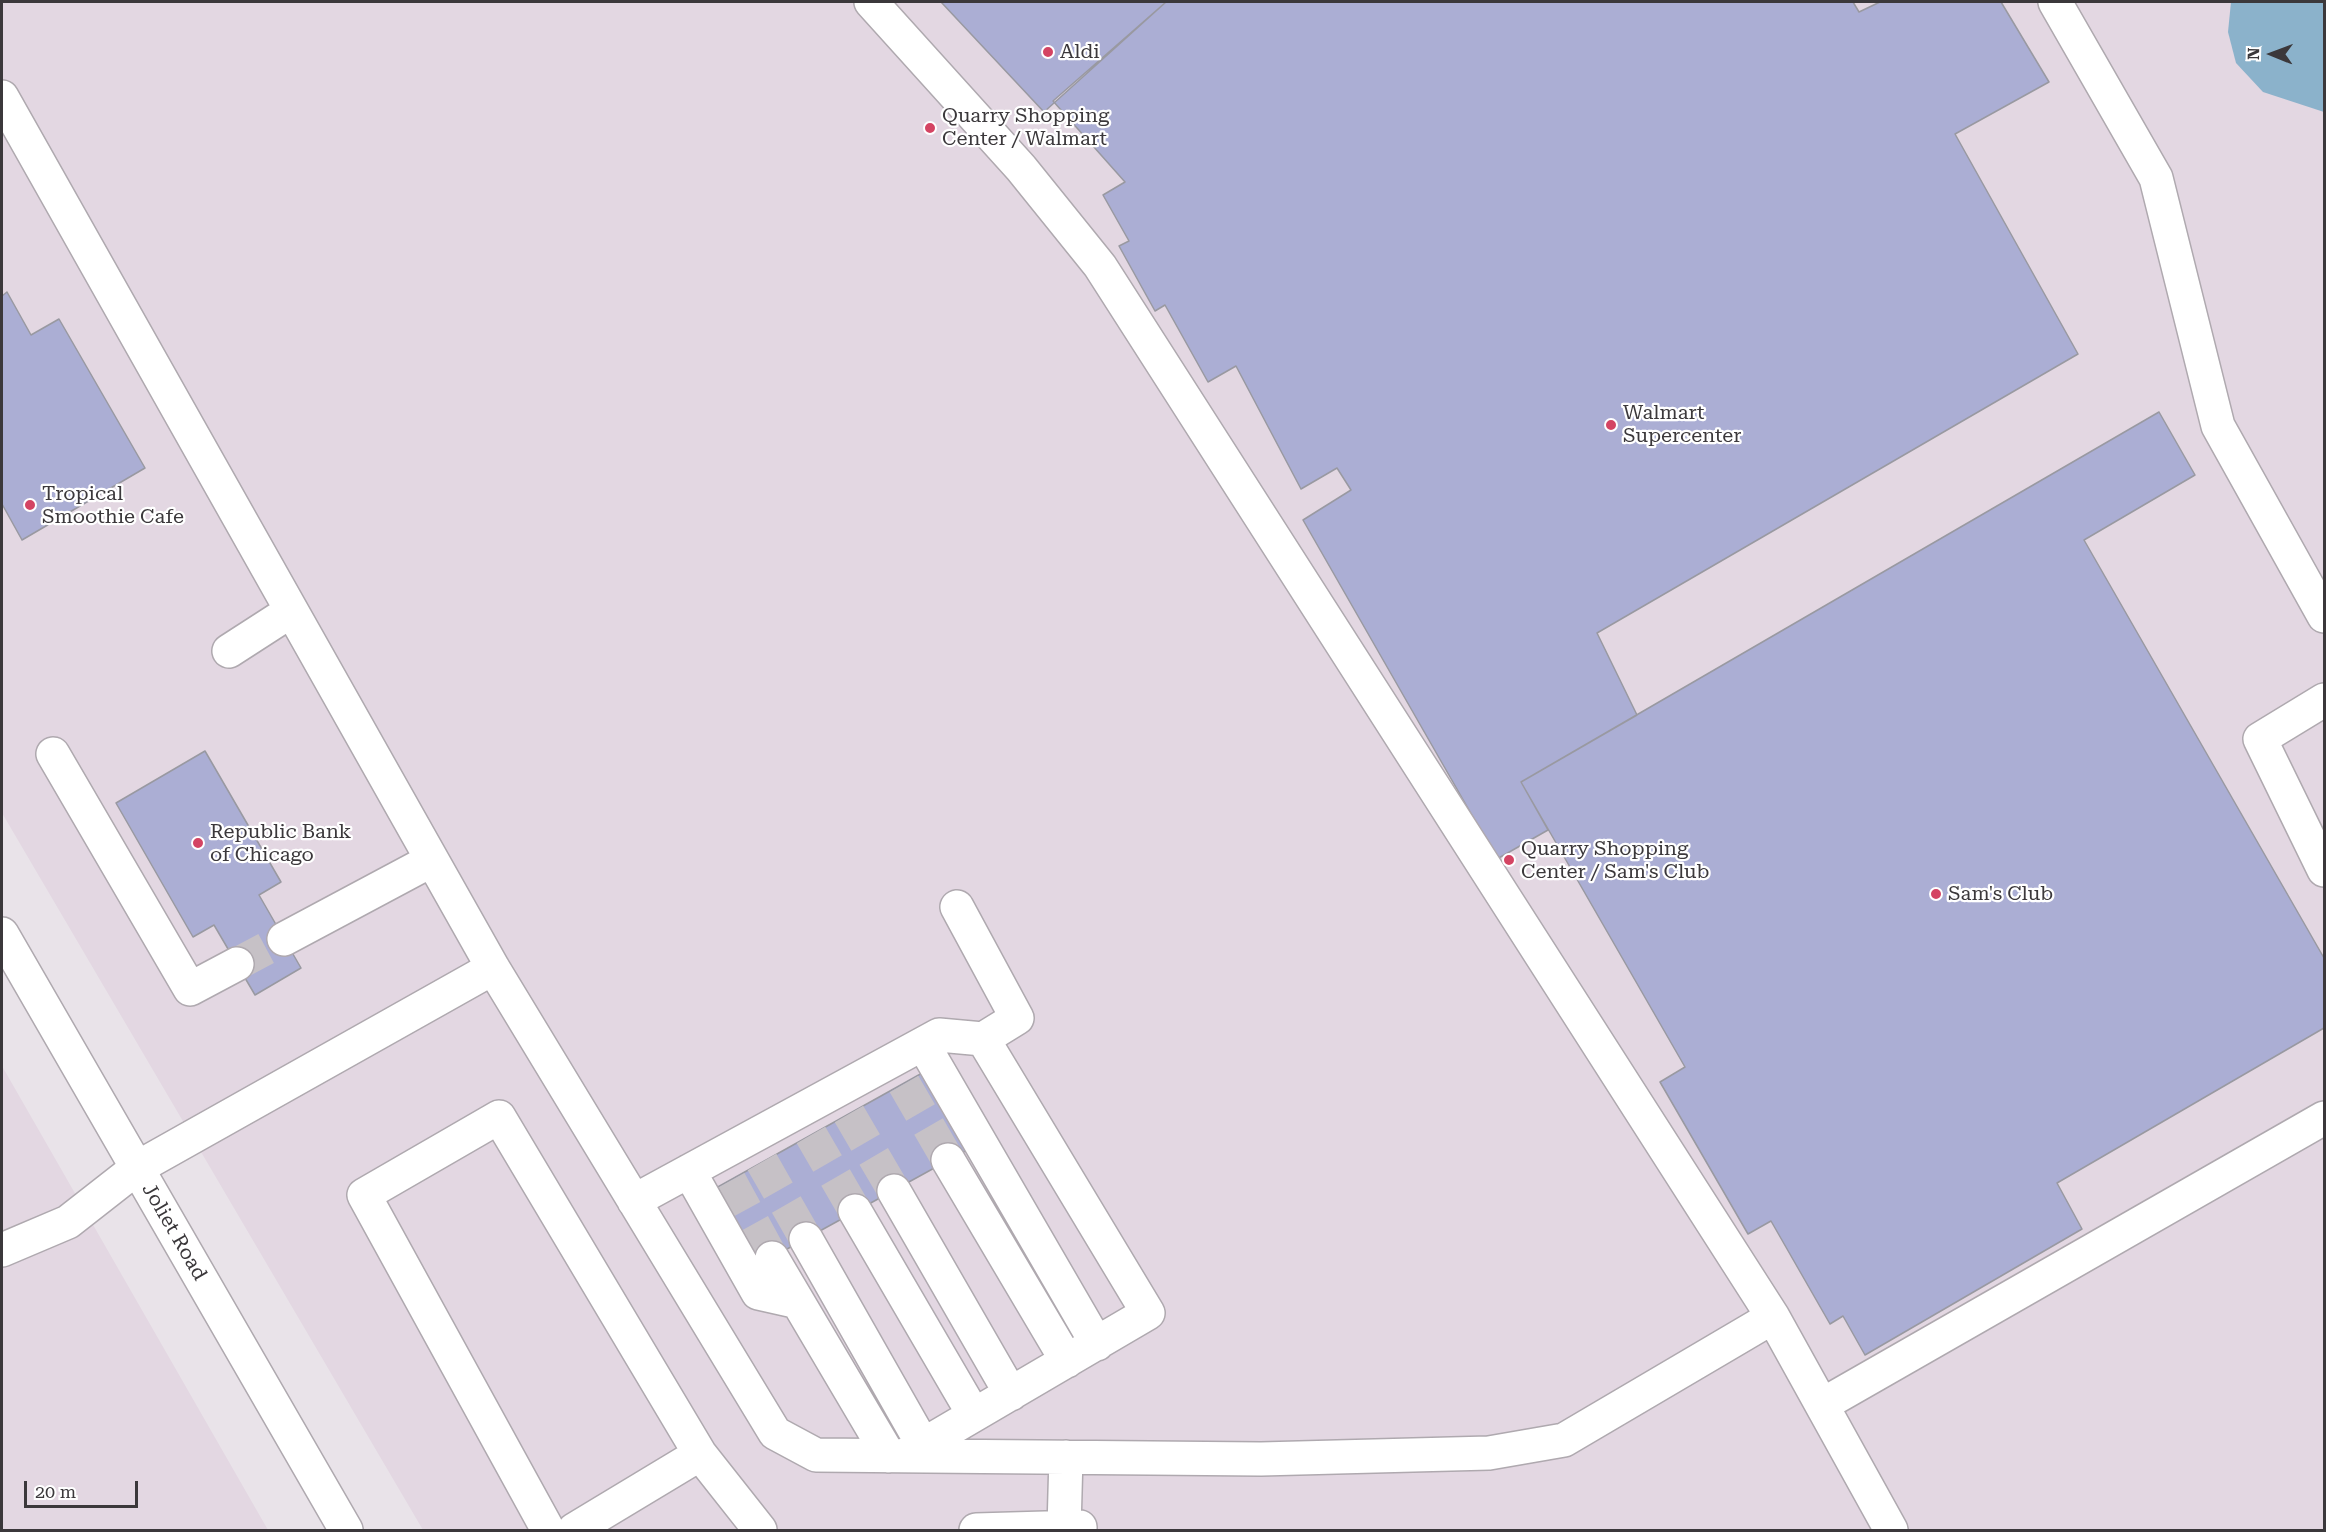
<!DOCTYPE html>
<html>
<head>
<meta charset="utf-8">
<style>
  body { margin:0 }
  #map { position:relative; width:2326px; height:1532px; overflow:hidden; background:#e9e3e9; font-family:"Roboto Serif",serif }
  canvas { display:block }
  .frame { position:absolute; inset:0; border:3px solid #3b383b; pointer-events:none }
  .north { position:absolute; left:2242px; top:24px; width:60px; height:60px; -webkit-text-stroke:4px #fff; paint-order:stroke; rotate:271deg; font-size:16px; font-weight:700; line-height:24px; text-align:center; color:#3b383b }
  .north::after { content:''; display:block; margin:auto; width:21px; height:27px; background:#3b383b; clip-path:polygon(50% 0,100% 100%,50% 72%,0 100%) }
  .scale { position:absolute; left:24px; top:1481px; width:114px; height:27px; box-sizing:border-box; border:3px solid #3b383b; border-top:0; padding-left:8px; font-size:18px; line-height:21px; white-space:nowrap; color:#3b383b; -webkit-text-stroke:4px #fff; paint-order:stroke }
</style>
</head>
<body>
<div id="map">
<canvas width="2326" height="1532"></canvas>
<div class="frame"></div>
<div class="north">N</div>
<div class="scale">20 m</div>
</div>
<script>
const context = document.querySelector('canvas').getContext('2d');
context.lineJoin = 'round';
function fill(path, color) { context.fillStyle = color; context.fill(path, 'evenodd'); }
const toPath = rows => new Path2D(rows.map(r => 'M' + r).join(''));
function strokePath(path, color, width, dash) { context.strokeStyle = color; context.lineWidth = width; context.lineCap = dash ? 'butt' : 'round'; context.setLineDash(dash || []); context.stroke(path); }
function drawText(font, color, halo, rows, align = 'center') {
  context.font = font + ' "Roboto Serif",serif'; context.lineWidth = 4.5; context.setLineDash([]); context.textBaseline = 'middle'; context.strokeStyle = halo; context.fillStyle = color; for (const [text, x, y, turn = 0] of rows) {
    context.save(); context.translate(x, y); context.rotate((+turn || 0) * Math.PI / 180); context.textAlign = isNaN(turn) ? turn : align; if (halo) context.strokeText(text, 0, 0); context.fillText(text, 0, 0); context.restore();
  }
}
const built = toPath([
  [2,2,2324,2,2324,1530,423,1530,2,813],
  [2,1066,268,1530,2,1530]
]);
const water = toPath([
  [2231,2,2324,2,2324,112,2263,92,2236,63,2228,32]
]);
const building = toPath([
  [941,2,1166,2,1044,112,941,2],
  [1166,2,1853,2,1859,12,1880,2,2001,2,2049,82,1955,134,2078,354,1597,633,1637,715,1521,782,1548,830,1497,859,1303,520,1351,490,1337,468,1301,489,1236,366,1208,382,1165,305,1155,311,1119,246,1129,241,1103,195,1125,182,1053,101,1166,2],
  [7,292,31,335,59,319,145,468,22,540,2,504,2,296,7,292],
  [2159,412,2195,475,2084,540,2324,958,2324,1028,2057,1183,2082,1229,1865,1355,1843,1316,1830,1324,1771,1221,1748,1234,1660,1082,1685,1067,1521,782,2159,412],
  [205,751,281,882,259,895,301,968,255,995,214,925,193,937,116,803,205,751],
  [924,1072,967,1150,758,1265,716,1188,924,1072]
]);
const minorTunnel = toPath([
  [237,964,284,939],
  [904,1084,948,1160],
  [849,1114,894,1191],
  [811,1135,855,1211],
  [762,1162,806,1239],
  [730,1181,772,1258]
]);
const minor = toPath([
  [871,2,1021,168,1100,266,1773,1317,1891,1530],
  [2055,2,2156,178,2218,426,2324,616],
  [2,97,493,968,775,1433,816,1455,1261,1459,1489,1453,1564,1440,1773,1317],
  [229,651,291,611],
  [2324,700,2260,739,2324,870],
  [53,754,190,989,237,964],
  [284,939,432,860],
  [923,1044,1097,1344],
  [948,1160,1067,1361],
  [689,1171,758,1293,798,1302],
  [894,1191,1011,1394],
  [634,1201,939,1035,983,1039],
  [855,1211,974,1415],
  [806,1239,923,1445],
  [2,1250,68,1222,137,1168,493,968],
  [772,1258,889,1456],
  [1822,1405,2324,1118],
  [904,1456,1148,1313,983,1039,1017,1018,957,907],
  [1064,1528,1066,1457],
  [548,1530,364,1195,499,1117,700,1454,760,1530],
  [574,1530,700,1454],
  [976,1530,1080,1527,1080,1530]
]);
const major = toPath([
  [2,934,346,1530]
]);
const markers = [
  [1048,52,6,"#d44463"],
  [930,128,6,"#d44463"],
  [1611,425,6,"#d44463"],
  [30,505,6,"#d44463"],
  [198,843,6,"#d44463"],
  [1509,860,6,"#d44463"],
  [1936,894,6,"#d44463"]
];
const poiNames = [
  ["Aldi",1060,52],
  ["Quarry Shopping",942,116],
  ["Center / Walmart",942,139],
  ["Walmart",1623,413],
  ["Supercenter",1623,436],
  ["Tropical",42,494],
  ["Smoothie Cafe",42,517],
  ["Republic Bank",210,832],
  ["of Chicago",210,855],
  ["Quarry Shopping",1521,849],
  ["Center / Sam's Club",1521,872],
  ["Sam's Club",1948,894]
];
const streetNames = [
  ["Joliet Road",174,1232,60]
];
fill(built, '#e3d7e2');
fill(water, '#8bb2cb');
fill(building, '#abaed4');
strokePath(building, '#9999a1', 1.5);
strokePath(minorTunnel, '#c6c1c6', 33, [33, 16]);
strokePath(minor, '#afa9af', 36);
strokePath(major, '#afa9af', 36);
strokePath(minor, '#fff', 33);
strokePath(major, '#fff', 33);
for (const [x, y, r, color] of markers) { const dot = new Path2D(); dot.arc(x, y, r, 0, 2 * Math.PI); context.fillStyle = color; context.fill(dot); strokePath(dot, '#fff', 2); }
drawText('20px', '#3b383b', '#fff', poiNames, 'left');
drawText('20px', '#3b383b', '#fff', streetNames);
</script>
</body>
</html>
